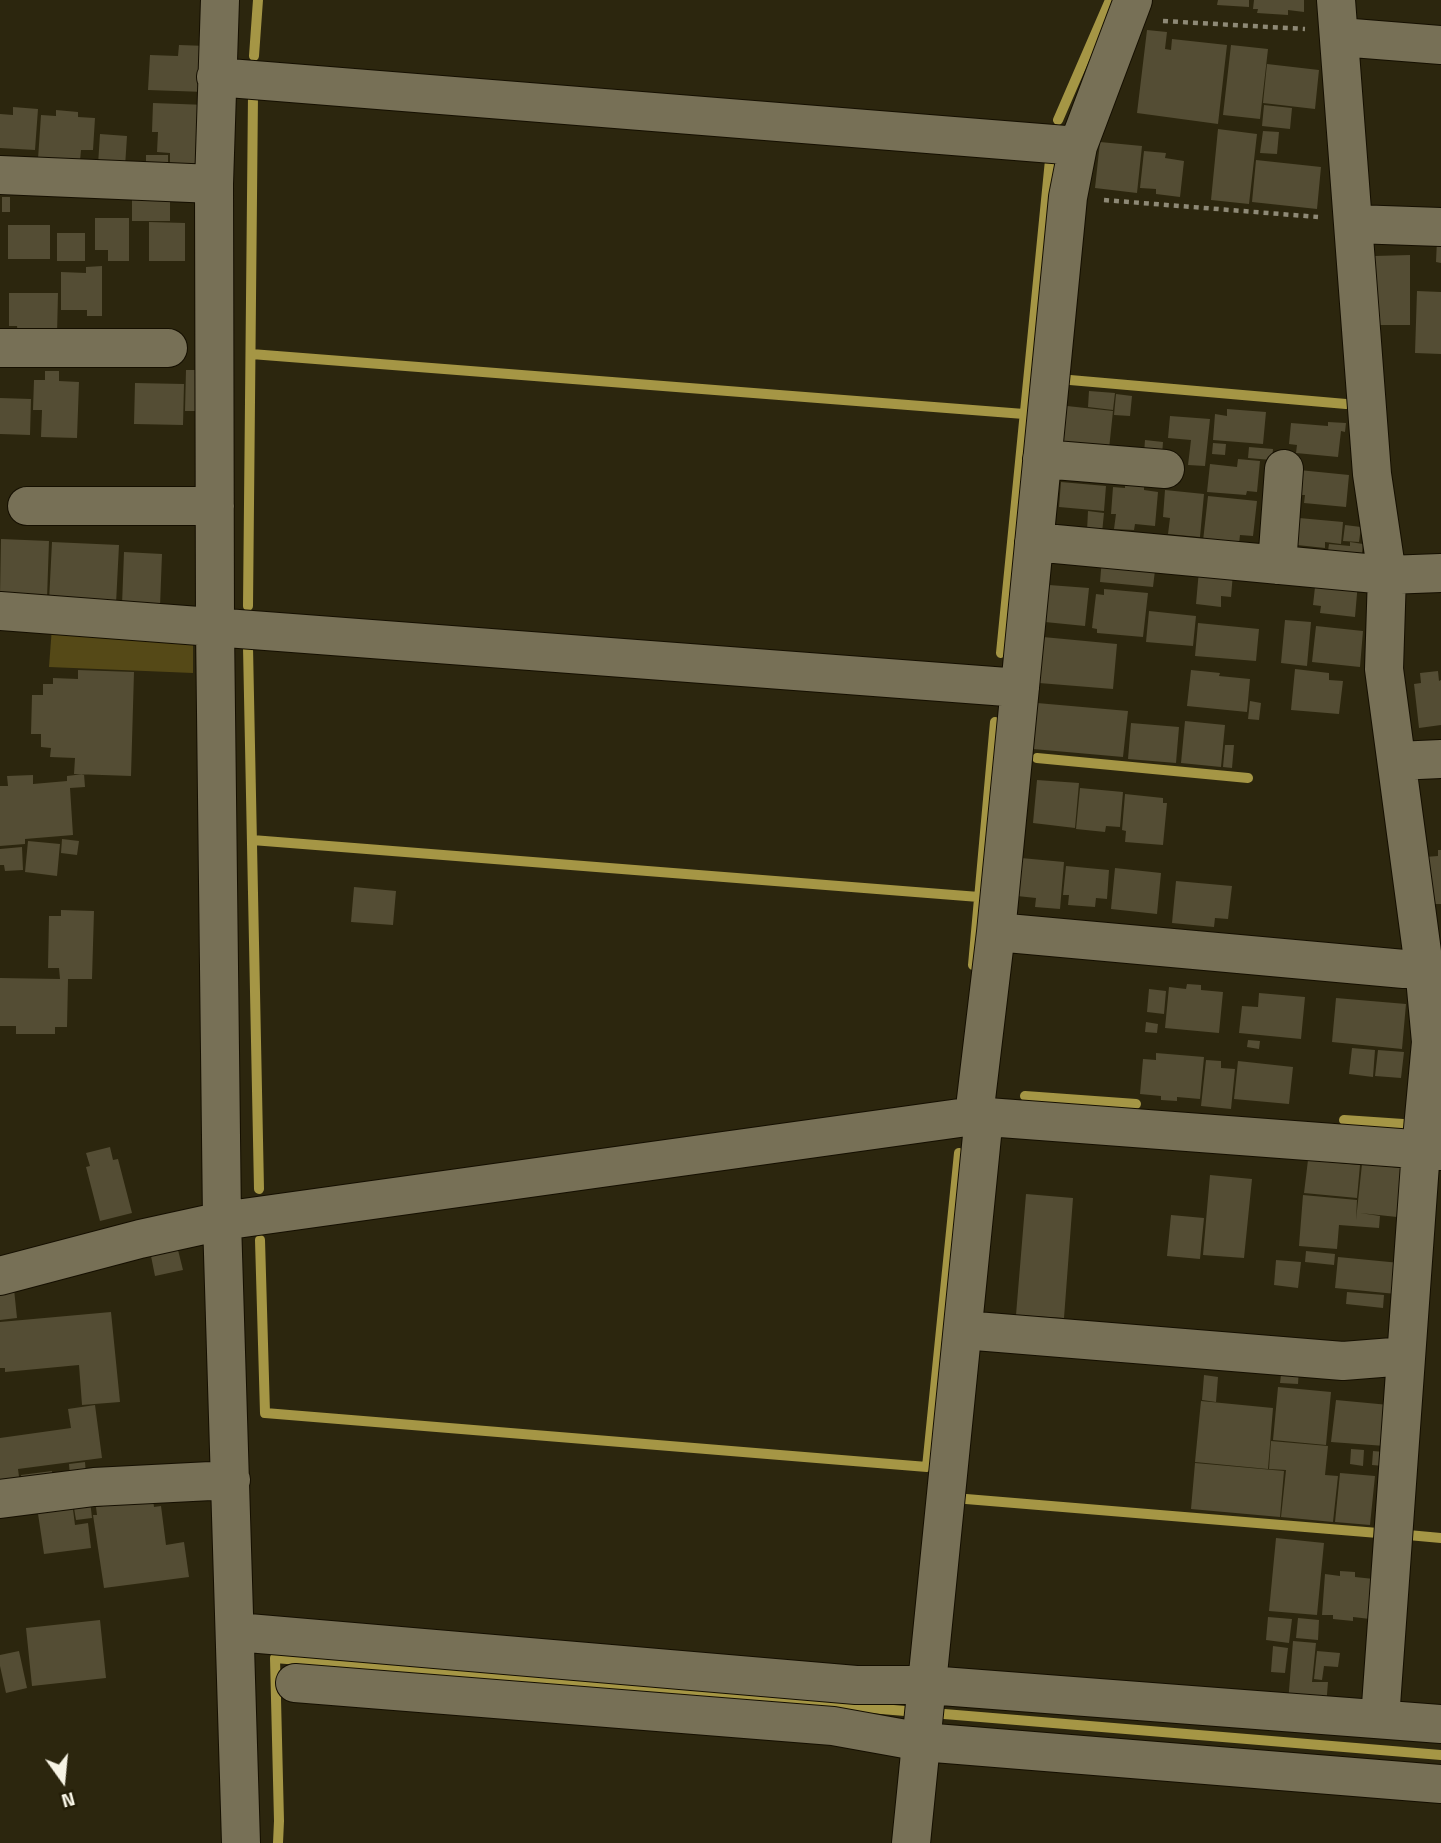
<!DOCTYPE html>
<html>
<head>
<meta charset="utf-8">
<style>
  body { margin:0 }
  #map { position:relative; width:1441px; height:1843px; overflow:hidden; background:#2c260e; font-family:"Titillium Web",sans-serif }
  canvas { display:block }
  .north { position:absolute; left:28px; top:1745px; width:70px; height:70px; -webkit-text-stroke:5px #221c05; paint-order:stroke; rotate:165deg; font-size:19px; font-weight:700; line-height:28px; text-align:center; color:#f7f4e5 }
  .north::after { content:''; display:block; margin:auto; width:24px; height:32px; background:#f7f4e5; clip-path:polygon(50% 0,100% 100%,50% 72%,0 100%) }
</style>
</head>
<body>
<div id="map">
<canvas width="1441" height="1843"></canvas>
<div class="north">N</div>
</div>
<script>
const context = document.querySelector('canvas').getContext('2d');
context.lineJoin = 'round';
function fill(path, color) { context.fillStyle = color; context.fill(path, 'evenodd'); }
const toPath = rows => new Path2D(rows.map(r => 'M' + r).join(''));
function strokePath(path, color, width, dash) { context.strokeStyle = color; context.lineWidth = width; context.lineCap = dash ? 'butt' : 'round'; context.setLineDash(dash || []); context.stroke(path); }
const green = toPath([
  [52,627,193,637,193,673,49,667]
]);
const stream = toPath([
  [254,56,258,0],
  [1058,120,1110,0],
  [251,354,1024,414],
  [1070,380,1346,404],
  [248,606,253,94],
  [248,647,259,1189],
  [1001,653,1050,160],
  [1037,758,1248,778],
  [252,840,979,897],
  [973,965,995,722],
  [1025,1096,1136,1104],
  [1344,1120,1403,1124],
  [260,1240,265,1413,927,1467,959,1153],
  [966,1499,1378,1533],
  [1408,1535,1441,1538],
  [932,1713,1441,1755],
  [278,1843,279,1821,275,1658,917,1712]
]);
const building = toPath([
  [1218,0,1249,0,1249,7,1217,5],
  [1254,0,1304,0,1304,12,1288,10,1288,15,1257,13,1258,9,1253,9],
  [1147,30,1167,32,1165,49,1171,50,1172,39,1227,45,1218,124,1137,113],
  [179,45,207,46,205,92,148,90,150,55,178,56],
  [1231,45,1268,49,1260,119,1223,115],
  [1267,64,1319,70,1315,109,1263,103],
  [153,103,207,105,204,165,170,164,170,153,157,152,158,132,152,132],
  [1264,105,1292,108,1290,129,1262,126],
  [13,107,38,109,35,150,0,148,0,114,13,115],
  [56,110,78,112,78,117,95,118,93,150,81,150,80,161,38,159,41,115,56,116],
  [1218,129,1257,134,1249,204,1211,200],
  [1263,131,1279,132,1277,154,1260,153],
  [100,134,127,136,125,167,98,165],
  [1100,142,1142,146,1137,193,1095,188],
  [1144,151,1166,153,1165,158,1184,161,1180,197,1156,194,1156,189,1140,188],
  [146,155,168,155,168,169,146,168],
  [1256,160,1321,167,1317,209,1252,202],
  [132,195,170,195,170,221,132,221],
  [2,197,10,197,10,212,2,212],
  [95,218,129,218,129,261,108,261,108,250,95,250],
  [149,222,185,223,185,261,149,261],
  [8,225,50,225,50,259,8,259],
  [57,233,85,233,85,261,57,261],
  [1437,240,1441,240,1441,263,1436,262],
  [1410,255,1410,325,1374,325,1374,256],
  [102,266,102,316,87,316,87,310,61,310,61,272,86,273,86,267],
  [1417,291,1441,292,1441,354,1415,353],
  [9,293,58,293,57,335,18,335,17,326,9,326],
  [186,370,204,370,203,411,185,411],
  [45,371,59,371,59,381,79,382,77,438,41,437,42,410,33,410,34,380,45,380],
  [135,383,184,384,183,425,134,424],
  [1089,391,1115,393,1113,410,1088,407],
  [1116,394,1132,396,1130,416,1114,415],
  [0,398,31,399,30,435,0,434],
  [1067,406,1113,411,1109,449,1063,445],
  [1227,409,1266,412,1263,444,1213,440,1215,414,1227,416],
  [1170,416,1210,419,1205,466,1188,465,1191,440,1168,438],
  [1328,422,1346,423,1345,432,1341,431,1338,457,1296,453,1297,445,1289,444,1291,423,1328,426],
  [1145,440,1163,442,1162,455,1144,454],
  [1213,443,1226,444,1225,455,1212,454],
  [1249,447,1273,449,1272,460,1248,458],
  [1238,459,1260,461,1257,492,1247,491,1246,495,1207,492,1210,464,1237,467],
  [1299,470,1349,475,1346,507,1304,503,1305,495,1297,495],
  [1061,482,1106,486,1104,511,1059,507],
  [1125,482,1144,484,1144,490,1158,492,1155,526,1135,524,1134,530,1114,529,1116,514,1111,514,1113,487,1125,488],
  [1165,490,1204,494,1200,537,1168,534,1170,518,1163,517],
  [1208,496,1257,501,1253,536,1240,535,1239,544,1203,541],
  [1088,511,1104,513,1102,533,1087,531],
  [1299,518,1343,522,1341,544,1325,542,1325,548,1297,545],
  [1345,525,1361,527,1359,542,1343,541],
  [1,539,49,541,47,599,0,596],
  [52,542,119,545,116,604,49,601],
  [1350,542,1363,544,1362,553,1328,551,1329,544,1350,546],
  [124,552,162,554,160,607,122,605],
  [1102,558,1156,562,1153,587,1100,582],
  [1199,570,1233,573,1231,597,1221,596,1221,607,1196,604],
  [1316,578,1358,582,1355,617,1320,613,1321,606,1313,605],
  [1049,585,1089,588,1085,626,1045,622],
  [1104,589,1148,593,1143,637,1097,633,1097,629,1092,628,1096,594,1104,595],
  [1149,611,1196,616,1193,646,1146,642],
  [1285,620,1311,622,1307,666,1281,663],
  [1198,623,1259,629,1256,661,1195,656],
  [1316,626,1363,631,1360,667,1312,662],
  [1043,637,1117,644,1113,689,1039,683],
  [1295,669,1329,673,1329,680,1343,681,1339,714,1291,710],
  [78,670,134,672,131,776,74,774,75,758,50,757,51,748,41,747,41,734,31,734,32,695,43,695,43,684,53,684,53,678,78,679],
  [1191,670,1220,673,1219,676,1250,679,1247,712,1187,706],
  [1438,671,1439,681,1441,680,1441,725,1419,728,1414,684,1421,683,1420,673],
  [1250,701,1261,703,1259,720,1248,719],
  [1037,703,1128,711,1123,757,1033,749],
  [1185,721,1225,725,1221,767,1181,763],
  [1131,723,1179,727,1176,763,1128,759],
  [1225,745,1234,745,1232,768,1223,767],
  [84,774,85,787,70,788,73,835,25,839,25,844,0,846,0,786,8,786,7,776,33,775,33,784,67,781,67,776],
  [1037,780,1079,783,1075,828,1033,823],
  [1080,788,1123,792,1120,827,1106,826,1105,832,1076,829],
  [1125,794,1163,798,1163,803,1167,803,1163,845,1125,842,1126,831,1122,830],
  [62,839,79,841,77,855,61,853],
  [28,841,60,844,57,876,25,872],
  [22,847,23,870,5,871,4,865,0,865,0,849],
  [1438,850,1441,850,1441,904,1425,904,1425,857,1438,856],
  [1021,858,1064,862,1060,909,1035,907,1036,898,1017,896],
  [1066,866,1109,870,1107,899,1096,898,1095,907,1068,905,1069,895,1063,895],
  [1115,868,1161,873,1157,914,1111,909],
  [1176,881,1232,886,1228,919,1215,918,1214,927,1172,923],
  [354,887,396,891,393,925,351,922],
  [61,910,94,911,92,979,68,979,67,1027,55,1027,55,1034,16,1034,16,1026,0,1026,0,978,60,979,59,968,48,968,49,916,61,916],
  [1187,984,1201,985,1201,990,1223,992,1219,1033,1165,1028,1169,987,1186,989],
  [1149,989,1166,991,1164,1014,1147,1012],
  [1259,993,1305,997,1301,1039,1239,1033,1242,1006,1258,1007],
  [1336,998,1406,1004,1402,1049,1332,1042],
  [1146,1022,1158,1024,1157,1033,1145,1032],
  [1248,1040,1260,1041,1259,1049,1247,1047],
  [1352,1048,1375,1050,1373,1077,1349,1074],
  [1378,1050,1404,1052,1401,1078,1375,1076],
  [1156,1053,1204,1057,1200,1099,1177,1097,1177,1101,1161,1100,1161,1096,1140,1094,1143,1059,1156,1060],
  [1206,1060,1221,1061,1221,1068,1235,1069,1231,1109,1201,1106],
  [1238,1061,1293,1067,1289,1104,1234,1099],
  [110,1147,113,1160,118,1159,132,1213,100,1221,86,1167,90,1166,86,1153],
  [1308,1160,1360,1165,1357,1198,1304,1193],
  [1362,1164,1402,1168,1397,1217,1360,1213,1380,1216,1379,1228,1339,1225,1337,1249,1299,1246,1303,1195,1357,1200,1356,1220],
  [1210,1175,1252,1179,1244,1258,1203,1255],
  [1026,1194,1073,1198,1064,1318,1016,1315],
  [1171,1215,1204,1218,1200,1259,1167,1256],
  [178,1250,183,1270,155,1276,151,1256],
  [1306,1251,1335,1254,1334,1265,1305,1262],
  [1338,1257,1400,1263,1396,1294,1335,1288],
  [1276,1260,1301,1262,1298,1288,1274,1285],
  [14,1289,17,1318,0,1320,0,1292],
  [1347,1292,1384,1295,1383,1308,1346,1304],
  [111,1312,120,1402,82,1405,79,1365,5,1372,5,1368,0,1368,0,1322],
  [1282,1367,1299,1368,1298,1384,1280,1383],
  [1204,1375,1218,1377,1216,1402,1202,1400],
  [1278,1387,1331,1392,1326,1445,1273,1440],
  [1336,1400,1389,1405,1385,1446,1331,1442],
  [1201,1401,1273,1408,1268,1469,1195,1462],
  [95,1405,102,1458,18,1469,20,1484,0,1487,0,1438,71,1428,68,1409],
  [1271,1441,1328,1446,1325,1475,1338,1476,1333,1522,1281,1517,1286,1470,1269,1469],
  [1351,1449,1364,1450,1363,1466,1350,1464],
  [1373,1451,1384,1452,1383,1466,1372,1465],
  [85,1462,86,1474,70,1476,69,1464],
  [1195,1463,1284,1471,1280,1517,1191,1509],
  [52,1471,53,1481,23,1486,21,1475],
  [1340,1473,1375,1476,1370,1525,1335,1522],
  [153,1499,154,1507,161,1506,166,1545,184,1542,189,1577,104,1588,93,1515,97,1515,96,1507],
  [90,1500,92,1518,76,1520,73,1502],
  [72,1502,75,1525,88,1523,91,1548,44,1554,37,1507],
  [1276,1538,1324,1543,1317,1615,1269,1611],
  [1340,1571,1355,1572,1355,1577,1374,1579,1370,1619,1353,1617,1353,1621,1333,1619,1333,1615,1322,1615,1325,1574,1340,1576],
  [1268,1617,1292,1619,1289,1643,1266,1640],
  [1298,1618,1319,1620,1318,1640,1296,1638],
  [100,1620,106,1678,32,1686,26,1628],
  [1293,1641,1316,1643,1312,1682,1328,1682,1326,1707,1288,1703],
  [1273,1646,1288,1648,1285,1673,1271,1672],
  [19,1651,27,1688,6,1693,0,1666,0,1655],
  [1317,1651,1340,1653,1338,1667,1324,1666,1322,1680,1314,1679]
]);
const path = toPath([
  [1163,21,1305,29],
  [1104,200,1318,217]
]);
const minor = toPath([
  [220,0,214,184,215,627,222,1221,241,1843],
  [1336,0,1372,474,1387,575,1384,669,1424,967,1431,1042,1421,1150,1380,1719],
  [1340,37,1441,45],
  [216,77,1078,146],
  [0,175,214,184],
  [1354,224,1441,227],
  [0,348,168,348],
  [1042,459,1165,469],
  [27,506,215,506],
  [1034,542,1387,575,1441,573],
  [1277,565,1284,469],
  [0,611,1020,688],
  [1397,761,1441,759],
  [996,932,1404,969,1424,967],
  [974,1116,996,932,1068,197,1078,146,1133,0],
  [0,1276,140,1239,222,1221,974,1116,1441,1151],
  [963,1330,1343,1361,1406,1356],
  [0,1499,94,1487,231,1480],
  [236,1632,856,1685,928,1685,1441,1724],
  [295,1683,833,1726,922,1742,1441,1784],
  [911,1843,984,1116]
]);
fill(green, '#554917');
strokePath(stream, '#a59645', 10);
fill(building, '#544d34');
strokePath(minor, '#150f00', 40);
strokePath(path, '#8e8976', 4.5, [5, 5]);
strokePath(minor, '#777056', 38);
</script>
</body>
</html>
